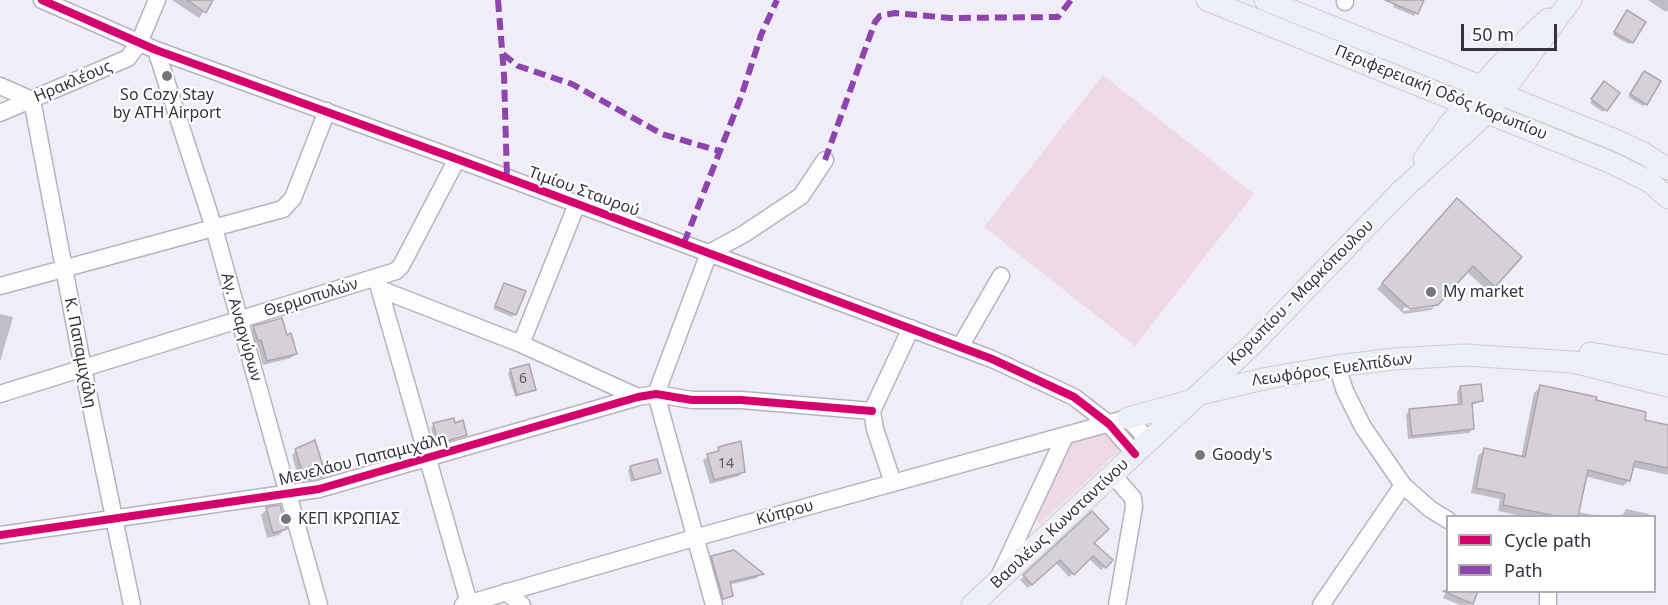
<!DOCTYPE html>
<html>
<head>
<meta charset="utf-8">
<style>
  body { margin:0 }
  #map { position:relative; width:1668px; height:605px; overflow:hidden; background:#f0edf8; font-family:"Noto Sans",sans-serif }
  canvas { display:block }
  .legend { position:absolute; left:1446px; top:515px; width:210px; height:78px; box-sizing:border-box; background:#fff; border:2px solid #afadb1; margin:0; padding:8px 10px; list-style:none; font-size:18px; color:#36333d }
  .legend li { display:flex; align-items:center; gap:12px; height:30px }
  .legend b { width:30px; border:2px solid #afadb1 }
  .scale { position:absolute; left:1461px; top:24px; width:96px; height:27px; box-sizing:border-box; border:3px solid #36333d; border-top:0; padding-left:8px; font-size:18px; line-height:21px; white-space:nowrap; color:#36333d; -webkit-text-stroke:4px #fff; paint-order:stroke }
</style>
</head>
<body>
<div id="map">
<canvas width="1668" height="605"></canvas>
<ul class="legend">
<li><b style="height:8px;background:#d6006c"></b>Cycle path</li>
<li><b style="height:8px;background:#8e44ad"></b>Path</li>
</ul>
<div class="scale">50 m</div>
</div>
<script>
const context = document.querySelector('canvas').getContext('2d');
context.lineJoin = 'round';
function fill(path, color) { context.fillStyle = color; context.fill(path, 'evenodd'); }
const toPath = rows => new Path2D(rows.map(r => 'M' + r).join(''));
function strokePath(path, color, width, dash) { context.strokeStyle = color; context.lineWidth = width; context.lineCap = dash ? 'butt' : 'round'; context.setLineDash(dash || []); context.stroke(path); }
function drawText(font, color, halo, rows, align = 'center') {
  context.font = font + ' "Noto Sans",sans-serif'; context.lineWidth = 4.5; context.setLineDash([]); context.textBaseline = 'middle'; context.strokeStyle = halo; context.fillStyle = color; for (const [text, x, y, turn = 0] of rows) {
    context.save(); context.translate(x, y); context.rotate((+turn || 0) * Math.PI / 180); context.textAlign = isNaN(turn) ? turn : align; if (halo) context.strokeText(text, 0, 0); context.fillText(text, 0, 0); context.restore();
  }
}
const green = toPath([
  [1103,75,1254,194,1135,346,984,227],
  [1107,431,1120,445,1119,451,1040,524,1036,520,1037,508,1068,444]
]);
const shadow = toPath([
  [172,0,211,0,199,18],
  [1396,0,1422,0,1414,16,1393,7],
  [1648,0,1668,0,1668,10,1666,12],
  [1624,15,1632,42,1629,44,1613,35],
  [1642,75,1645,104,1643,106,1628,97],
  [1602,86,1605,110,1603,112,1590,103],
  [1452,206,1494,285,1488,291,1466,271,1437,304,1403,308,1403,311,1434,307,1431,310,1404,314,1377,289],
  [505,284,515,314,512,317,493,309],
  [0,309,0,314,13,317,0,362],
  [254,328,286,336,295,354,291,358,263,365,257,343,253,344,250,332],
  [511,371,535,389,515,397,508,373],
  [1461,387,1481,401,1470,406,1473,429,1469,433,1408,439,1406,415,1410,410,1458,405,1457,392],
  [1540,387,1594,401,1643,421,1668,427,1668,475,1632,467,1629,480,1623,486,1585,476,1578,512,1599,516,1521,516,1498,511,1500,499,1471,493,1478,456,1484,450,1521,458,1534,393],
  [434,425,466,435,436,445,431,428],
  [314,442,324,476,319,480,300,484,292,455,303,445],
  [740,443,743,471,739,476,710,484,703,460,719,449],
  [631,467,659,472,631,482,628,470],
  [267,509,285,529,279,535,267,538,261,515],
  [1626,509,1649,514,1648,516,1622,516],
  [1092,513,1092,543,1111,560,1101,570,1089,559,1069,577,1055,562,1028,588,1020,580],
  [712,557,761,574,757,578,729,585,731,596,719,602,708,561],
  [1448,588,1448,592,1477,592,1470,605,1460,605,1443,598]
]);
const building = toPath([
  [187,0,213,0,206,13,187,0],
  [1385,0,1424,0,1418,14,1385,0],
  [1627,10,1646,22,1633,43,1614,32,1627,10],
  [1644,71,1661,81,1647,105,1630,94,1644,71],
  [1604,81,1620,93,1607,111,1591,99,1604,81],
  [1457,198,1522,257,1495,287,1473,266,1438,305,1410,309,1382,283,1457,198],
  [504,283,526,291,516,315,495,306,504,283],
  [282,318,287,335,291,333,297,354,267,361,261,340,258,341,253,326,282,318],
  [529,364,536,390,517,395,510,369,529,364],
  [1481,384,1483,401,1472,403,1474,429,1412,436,1409,409,1462,404,1460,386,1481,384],
  [1540,385,1597,397,1596,400,1646,412,1645,420,1668,425,1668,468,1635,461,1630,481,1588,470,1578,516,1555,516,1503,505,1505,494,1476,488,1484,448,1525,457,1540,385],
  [454,418,455,423,463,420,467,435,438,444,433,423,454,418],
  [315,440,326,476,305,480,295,449,315,440],
  [741,441,745,472,714,480,707,454,719,451,718,447,741,441],
  [657,459,661,473,634,480,630,466,657,459],
  [280,505,287,529,273,533,266,507,280,505],
  [1092,511,1109,529,1094,543,1113,560,1106,568,1093,556,1074,575,1060,560,1032,585,1023,575,1092,511],
  [734,550,764,574,730,582,733,596,723,599,711,556,734,550],
  [1443,591,1478,591,1473,604,1443,591]
]);
const minor = toPath([
  [42,0,156,50,457,159,992,359,1074,397,1109,424,1135,454],
  [1345,2,1345,0],
  [156,50,214,228,319,605],
  [0,86,32,100,83,368,132,605],
  [0,113,128,58,139,43,157,0],
  [376,277,469,603],
  [0,286,283,209,293,198,327,111],
  [380,289,521,344,638,397],
  [521,344,577,204],
  [960,347,1001,276],
  [1337,366,1345,391,1363,427,1403,485,1430,509,1448,520],
  [0,394,396,271,401,266,457,159],
  [656,394,709,253,744,234,801,196,825,160],
  [656,394,714,605],
  [1113,475,1133,498,1134,507,1117,605],
  [893,483,875,429,872,411,911,328],
  [0,535,319,489,638,397,656,394,692,400,741,400,872,411],
  [999,577,1065,436],
  [506,592,522,605],
  [1548,592,1548,605],
  [463,605,694,538,1128,418,1149,441],
  [1321,605,1403,485]
]);
const major = toPath([
  [1207,0,1612,163,1650,182,1668,198],
  [1265,0,1618,141,1643,153,1668,169],
  [1424,159,1451,122,1499,66,1548,19],
  [1590,353,1668,366],
  [1200,394,1268,378,1337,366,1394,359,1465,355,1573,362,1668,386],
  [1128,418,1190,401],
  [972,605,1251,346,1401,191,1488,112,1571,0]
]);
const quiet = toPath([
  [498,0,504,74,507,178],
  [503,54,518,66,572,84,662,134,719,151],
  [825,160,875,22,880,16,895,13,950,18,1058,17,1071,0],
  [684,243,741,97,761,35,777,0]
]);
const cycleway = toPath([
  [42,0,156,50,457,159,992,359,1074,397,1109,424,1135,454],
  [0,535,319,489,638,397,656,394,692,400,741,400,872,411]
]);
const markers = [
  [167,76,6,"#77747e"],
  [1431,292,6,"#77747e"],
  [1200,455,6,"#77747e"],
  [286,519,6,"#77747e"]
];
const numberNames = [
  ["6",523,379],
  ["14",726,464]
];
const streetNames = [
  ["Ηρακλέους",73,82,-23],
  ["Περιφερειακή Οδός Κορωπίου",1441,93,22],
  ["Τιμίου Σταυρού",584,192,20],
  ["Κορωπίου - Μαρκόπουλου",1301,293,-45],
  ["Θερμοπυλών",311,298,-17],
  ["Αγ. Αναργύρων",241,327,74],
  ["Κ. Παπαμιχάλη",80,353,79],
  ["Λεωφόρος Ευελπίδων",1332,370,-8],
  ["Μενελάου Παπαμιχάλη",363,460,-14],
  ["Κύπρου",785,513,-15],
  ["Βασιλέως Κωνσταντίνου",1060,524,-43]
];
const poiNames = [
  ["So Cozy Stay",167,95,"center"],
  ["by ATH Airport",167,113,"center"],
  ["My market",1443,292],
  ["Goody's",1212,455],
  ["ΚΕΠ ΚΡΩΠΙΑΣ",298,519]
];
fill(green, '#eddae4');
fill(shadow, '#0003');
fill(building, '#d6d0d9');
strokePath(building, '#aca7af', 1.5);
strokePath(minor, '#b6b3bd', 19);
strokePath(major, '#cdccd2', 23);
strokePath(minor, '#fdfcfe', 16);
strokePath(major, '#edeff6', 21);
strokePath(quiet, '#8e44ad', 6, [12, 6]);
strokePath(cycleway, '#d6006c', 8);
for (const [x, y, r, color] of markers) { const dot = new Path2D(); dot.arc(x, y, r, 0, 2 * Math.PI); context.fillStyle = color; context.fill(dot); strokePath(dot, '#fff', 2); }
drawText('14px', '#5e5a64', null, numberNames);
drawText('16px', '#36333d', '#fff', streetNames);
drawText('16px', '#36333d', '#fff', poiNames, 'left');
</script>
</body>
</html>
